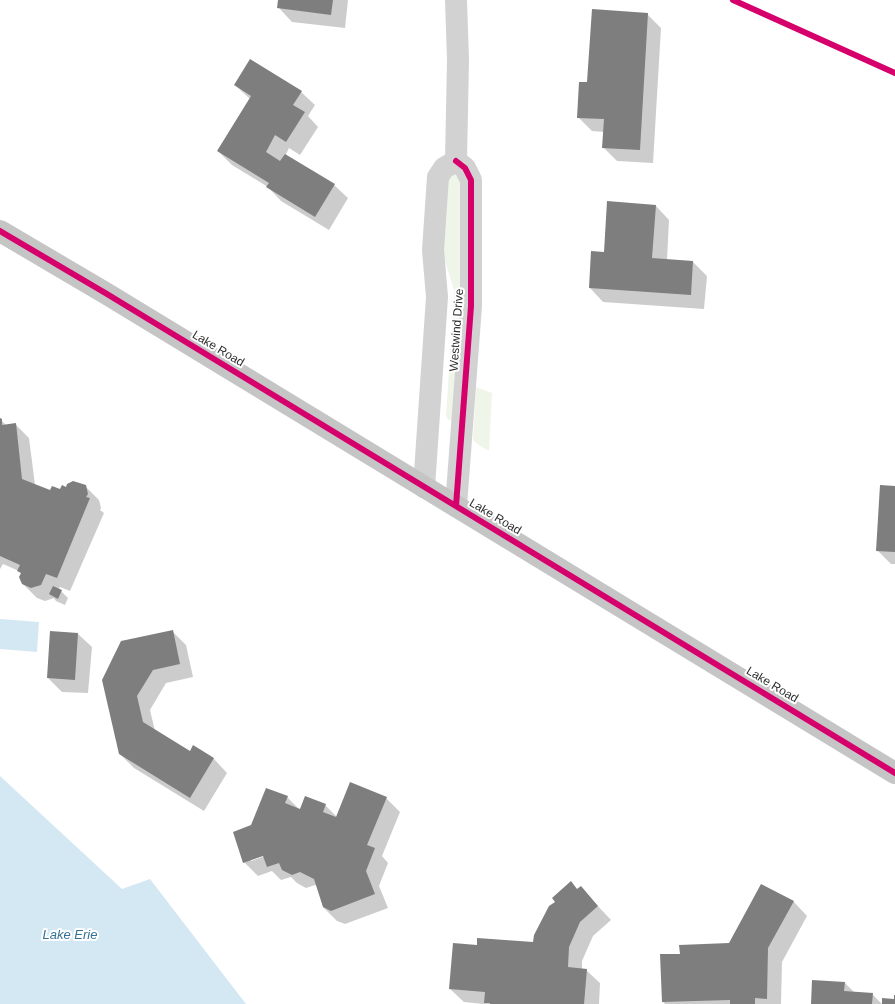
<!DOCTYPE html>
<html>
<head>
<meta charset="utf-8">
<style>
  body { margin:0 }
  canvas { display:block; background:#fff }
</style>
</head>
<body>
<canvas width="895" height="1004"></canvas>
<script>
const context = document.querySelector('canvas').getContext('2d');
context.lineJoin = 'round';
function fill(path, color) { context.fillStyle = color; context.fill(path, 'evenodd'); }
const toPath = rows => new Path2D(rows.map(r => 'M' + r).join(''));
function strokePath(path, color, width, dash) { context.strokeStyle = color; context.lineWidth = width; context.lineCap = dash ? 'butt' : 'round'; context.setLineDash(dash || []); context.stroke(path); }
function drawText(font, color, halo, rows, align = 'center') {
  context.font = font + ' Helvetica,sans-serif'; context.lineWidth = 4; context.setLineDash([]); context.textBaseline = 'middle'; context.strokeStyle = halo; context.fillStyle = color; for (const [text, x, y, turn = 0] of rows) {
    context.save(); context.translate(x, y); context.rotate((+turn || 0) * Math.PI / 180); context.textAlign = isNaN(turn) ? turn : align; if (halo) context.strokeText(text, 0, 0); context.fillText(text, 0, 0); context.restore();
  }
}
const green = toPath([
  [448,171,462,174,462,294,452,420,449,420,447,418,446,415,454,298,454,290,444,258,442,249],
  [476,387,492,393,489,451,480,446,473,440]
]);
const water = toPath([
  [0,619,39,622,37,652,0,649],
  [0,776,122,889,150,879,246,1004,0,1004]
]);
const shadow = toPath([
  [279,0,348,0,345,28,292,22,279,8],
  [647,14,661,28,653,163,617,161,603,147,604,132,592,131,578,117,588,84],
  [235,85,301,92,315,105,308,116,318,127,300,155,289,148,285,156,334,185,348,198,329,230,281,201,268,187,232,165,218,151,250,99],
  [656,206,669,220,667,260,693,262,707,276,704,309,603,302,590,288,605,253],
  [0,419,7,426,16,425,29,438,35,485,51,491,61,491,67,488,85,486,99,500,101,508,100,510,104,513,70,591,60,587,58,590,61,591,68,598,65,605,56,601,54,598,45,601,37,598,23,584,22,574,19,571,3,564,0,569],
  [895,487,895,564,891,564,877,550],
  [172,631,186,645,193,677,166,683,150,710,155,731,190,752,193,746,214,759,227,773,204,811,134,768,120,754,103,680],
  [78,634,92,647,88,693,62,692,48,678],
  [287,797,299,809,325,805,337,817,386,798,400,812,382,856,388,863,379,886,388,908,345,924,337,921,323,907,318,887,315,885,306,888,297,883,291,877,281,880,272,871,258,876,244,862,252,826],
  [267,853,268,855,251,861,251,859],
  [762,885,794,902,807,916,782,962,781,1004,665,1004,663,1002,661,955,681,955,729,944],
  [581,888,611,920,593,936,582,961,582,969,586,970,600,983,599,1004,483,1004,464,1002,450,989,478,946,534,944],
  [845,983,854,992,872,994,882,1004,812,1004]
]);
const building = toPath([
  [278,0,333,0,331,15,277,8],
  [592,9,648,13,640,150,602,148,604,119,577,118,579,82,587,82],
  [250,59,302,91,293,105,305,112,286,142,275,135,266,152,280,161,285,154,335,184,315,217,266,187,269,183,217,151,251,96,234,85],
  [607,201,656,205,652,258,693,261,691,295,589,288,591,251,604,252],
  [0,418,2,419,2,425,16,423,22,479,50,490,52,486,60,489,62,485,66,487,67,484,73,481,86,485,88,494,86,497,90,498,57,578,46,574,41,585,31,588,22,584,19,577,21,573,17,571,20,565,0,556],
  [880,485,895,486,895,552,876,551],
  [53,586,62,590,58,599,49,594],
  [173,630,180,664,153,670,137,696,143,722,190,751,193,745,214,758,190,798,119,754,102,680,121,641],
  [50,631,78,633,75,680,47,678],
  [350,782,387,797,367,845,375,848,366,871,375,894,331,911,323,907,314,879,300,872,292,875,282,870,279,863,267,867,263,856,243,863,233,832,251,825,266,788,288,796,285,803,300,809,305,796,326,804,323,812,336,817],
  [571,881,577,889,581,886,598,906,580,922,569,947,568,967,587,969,584,1004,490,1004,490,1003,484,1003,485,992,449,989,453,943,477,945,477,938,533,942,534,935,549,906,555,902,552,898],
  [761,884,794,901,768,948,767,999,755,998,755,1004,730,1004,730,1000,662,1002,660,954,680,954,679,945,729,943],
  [812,980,845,982,844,991,873,993,872,1004,811,1004],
  [894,995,895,995,895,1004,882,1004,882,998,894,999]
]);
const minor = toPath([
  [456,0,458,60,456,161],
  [424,487,437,297,433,250,438,177,444,168,456,161],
  [456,506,471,306,471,180,465,168,456,161]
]);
const major = toPath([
  [0,231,107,294,895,773]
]);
const cycleway = toPath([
  [733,0,895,73],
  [0,231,107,294,895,773],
  [456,506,471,306,471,180,465,168,456,161]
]);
const streetNames = [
  ["Westwind Drive",457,330,-86],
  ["Lake Road",218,349,31],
  ["Lake Road",495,517,31],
  ["Lake Road",772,685,31]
];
const waterNames = [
  ["Lake Erie",70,935]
];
fill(green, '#f0f5ea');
fill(water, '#d4e8f3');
fill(shadow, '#0003');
fill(building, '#7e7e7e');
strokePath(minor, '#d2d2d2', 22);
strokePath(major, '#c5c5c5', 22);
strokePath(cycleway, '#d6006c', 6);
drawText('12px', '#2d2d2d', '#fff', streetNames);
drawText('italic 13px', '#347295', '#fff', waterNames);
</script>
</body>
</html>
